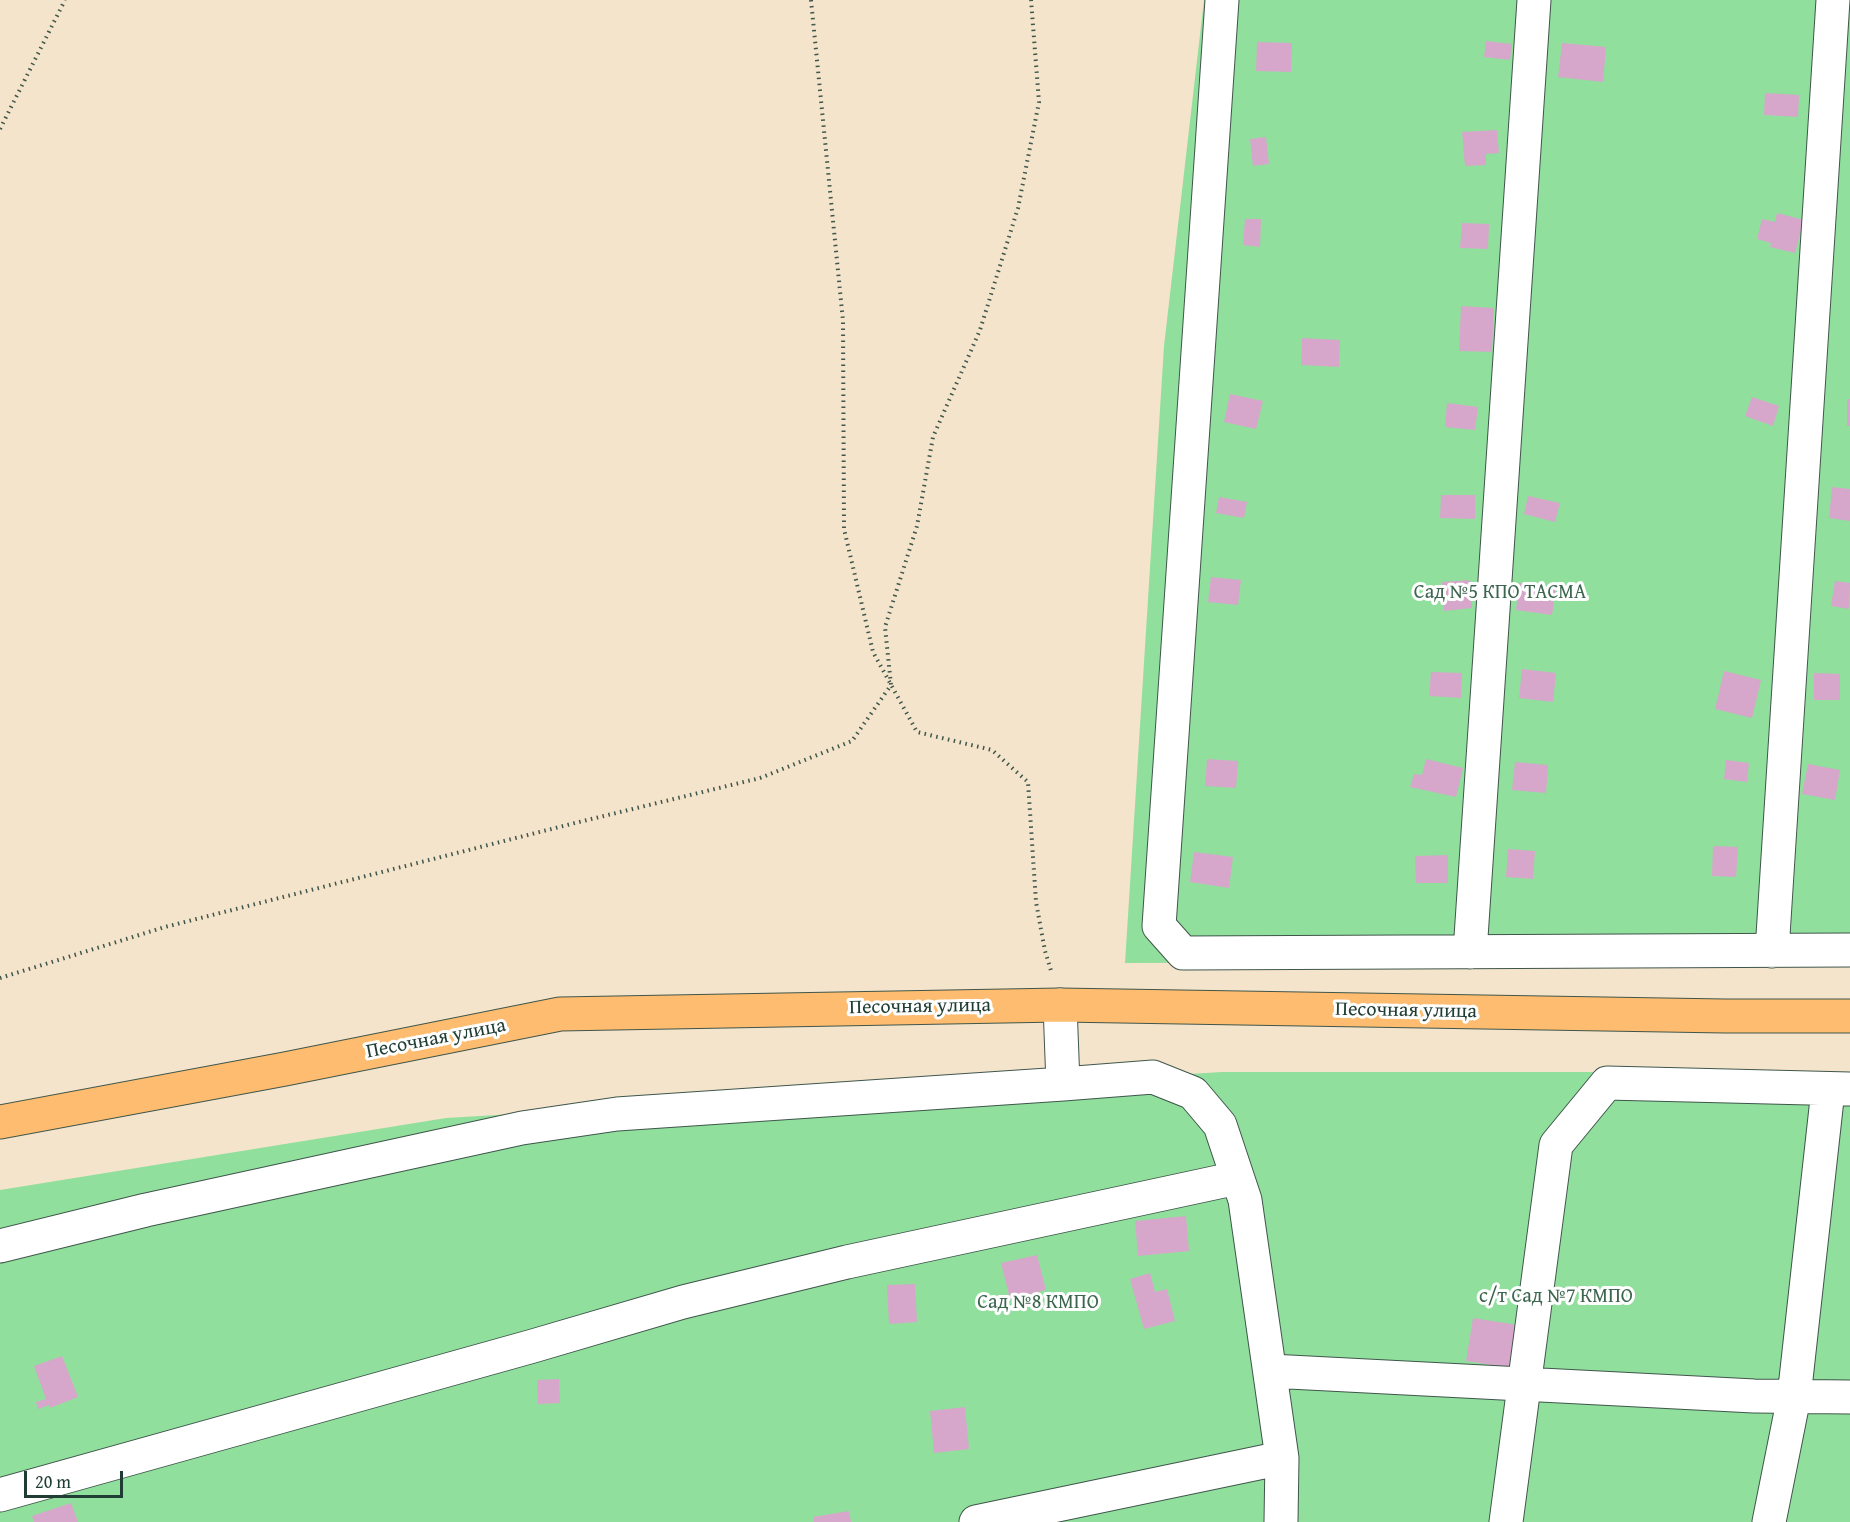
<!DOCTYPE html>
<html>
<head>
<meta charset="utf-8">
<style>
  body { margin:0 }
  #map { position:relative; width:1850px; height:1522px; overflow:hidden; background:#f5e4cc; font-family:"Gentium Book Plus",serif }
  canvas { display:block }
  .scale { position:absolute; left:24px; top:1471px; width:99px; height:27px; box-sizing:border-box; border:3px solid #1f3d34; border-top:0; padding-left:8px; font-size:18px; line-height:21px; white-space:nowrap; color:#1f3d34; -webkit-text-stroke:4px #fff; paint-order:stroke }
</style>
</head>
<body>
<div id="map">
<canvas width="1850" height="1522"></canvas>
<div class="scale">20 m</div>
</div>
<script>
const context = document.querySelector('canvas').getContext('2d');
context.lineJoin = 'round';
function fill(path, color) { context.fillStyle = color; context.fill(path, 'evenodd'); }
const toPath = rows => new Path2D(rows.map(r => 'M' + r).join(''));
function strokePath(path, color, width, dash) { context.strokeStyle = color; context.lineWidth = width; context.lineCap = dash ? 'butt' : 'round'; context.setLineDash(dash || []); context.stroke(path); }
function drawText(font, color, halo, rows, align = 'center') {
  context.font = font + ' "Gentium Book Plus",serif'; context.lineWidth = 6; context.setLineDash([]); context.textBaseline = 'middle'; context.strokeStyle = halo; context.fillStyle = color; for (const [text, x, y, turn = 0] of rows) {
    context.save(); context.translate(x, y); context.rotate((+turn || 0) * Math.PI / 180); context.textAlign = isNaN(turn) ? turn : align; if (halo) context.strokeText(text, 0, 0); context.fillText(text, 0, 0); context.restore();
  }
}
const green = toPath([
  [1204,0,1850,0,1850,961,1125,963,1164,346],
  [1222,1072,1850,1072,1850,1522,0,1522,0,1190,446,1118]
]);
const building = toPath([
  [1486,41,1512,44,1510,60,1484,57],
  [1257,42,1292,43,1291,72,1256,71],
  [1562,43,1606,47,1603,82,1558,77],
  [1765,93,1799,95,1798,117,1764,115],
  [1497,130,1499,153,1486,154,1486,165,1465,166,1462,132],
  [1266,137,1269,164,1253,166,1250,139],
  [1777,213,1804,220,1795,253,1770,247,1771,243,1757,239,1762,219,1775,222],
  [1245,219,1261,219,1260,247,1243,245],
  [1462,223,1489,224,1488,249,1460,248],
  [1461,306,1494,308,1492,352,1459,351],
  [1302,338,1340,340,1339,367,1301,365],
  [1230,394,1263,401,1256,429,1224,422],
  [1752,397,1779,406,1773,426,1745,416],
  [1847,399,1850,399,1850,426,1847,426],
  [1447,403,1478,407,1475,430,1445,427],
  [1832,487,1850,489,1850,521,1829,518],
  [1441,495,1475,495,1475,519,1440,518],
  [1528,496,1560,503,1555,522,1524,514],
  [1219,497,1247,502,1244,518,1216,513],
  [1211,577,1241,580,1238,605,1208,602],
  [1470,580,1472,608,1444,611,1442,582],
  [1835,581,1850,583,1849,609,1831,606],
  [1519,583,1556,588,1552,615,1516,610],
  [1522,669,1556,673,1553,702,1519,698],
  [1724,671,1761,680,1752,718,1715,709],
  [1431,672,1462,673,1461,698,1429,696],
  [1814,673,1840,674,1840,700,1814,700],
  [1207,759,1238,761,1236,788,1205,786],
  [1426,759,1463,768,1456,797,1410,787,1414,774,1422,775],
  [1726,760,1749,763,1747,782,1724,779],
  [1515,762,1548,765,1546,793,1512,790],
  [1808,764,1840,770,1835,800,1802,794],
  [1713,846,1738,847,1736,877,1712,876],
  [1508,849,1535,851,1533,879,1506,877],
  [1194,852,1233,857,1229,888,1190,882],
  [1448,855,1448,883,1416,883,1415,856],
  [1186,1216,1189,1251,1138,1256,1135,1221],
  [1037,1255,1046,1290,1010,1299,1001,1263],
  [1150,1273,1155,1292,1167,1289,1175,1321,1144,1329,1130,1279],
  [915,1284,917,1322,889,1324,887,1285],
  [1473,1318,1524,1326,1517,1369,1466,1361],
  [62,1356,78,1397,50,1408,49,1405,38,1409,36,1402,46,1399,34,1366],
  [559,1379,560,1403,538,1404,537,1380],
  [965,1407,969,1449,934,1453,930,1411],
  [71,1503,78,1522,34,1522,32,1516],
  [849,1511,851,1522,814,1522,813,1517]
]);
const path = toPath([
  [811,0,843,321,844,529,873,652,917,732,992,750,1028,782,1036,902,1045,951,1052,974],
  [0,129,65,0],
  [0,978,165,927,575,823,760,778,852,741,891,685,885,627,917,526,933,437,980,330,1018,208,1039,102,1031,0]
]);
const minor = toPath([
  [1222,0,1159,926,1183,953,1850,950],
  [1772,951,1833,0],
  [1470,952,1534,0],
  [1060,1005,1063,1084,1153,1077,1193,1093,1220,1125,1245,1200,1282,1458,1281,1522],
  [0,1246,146,1210,522,1128,617,1114,1063,1084],
  [1270,1371,1754,1396,1850,1397],
  [0,1495,533,1346,683,1302,847,1262,1237,1178],
  [976,1522,1282,1458],
  [1506,1522,1556,1145,1607,1083,1850,1089],
  [1769,1522,1794,1397,1828,1090]
]);
const major = toPath([
  [0,1122,285,1069,560,1014,1060,1005,1725,1016,1850,1016]
]);
const parkNames = [
  ["Сад №5 КПО ТАСМА",1500,593],
  ["с/т Сад №7 КМПО",1556,1297],
  ["Сад №8 КМПО",1038,1303]
];
const streetNames = [
  ["Песочная улица",920,1007,-1],
  ["Песочная улица",1406,1011,1],
  ["Песочная улица",436,1039,-11]
];
fill(green, '#91df9d');
fill(building, '#d6a7ca');
strokePath(minor, '#3f564b', 35);
strokePath(major, '#3f564b', 35);
strokePath(path, '#3f564b', 4, [1.5, 4.5]);
strokePath(minor, '#fff', 33);
strokePath(major, '#fdbc6f', 33);
drawText('20px', '#3c664e', '#fff', parkNames);
drawText('20px', '#1f3d34', '#fff', streetNames);
</script>
</body>
</html>
